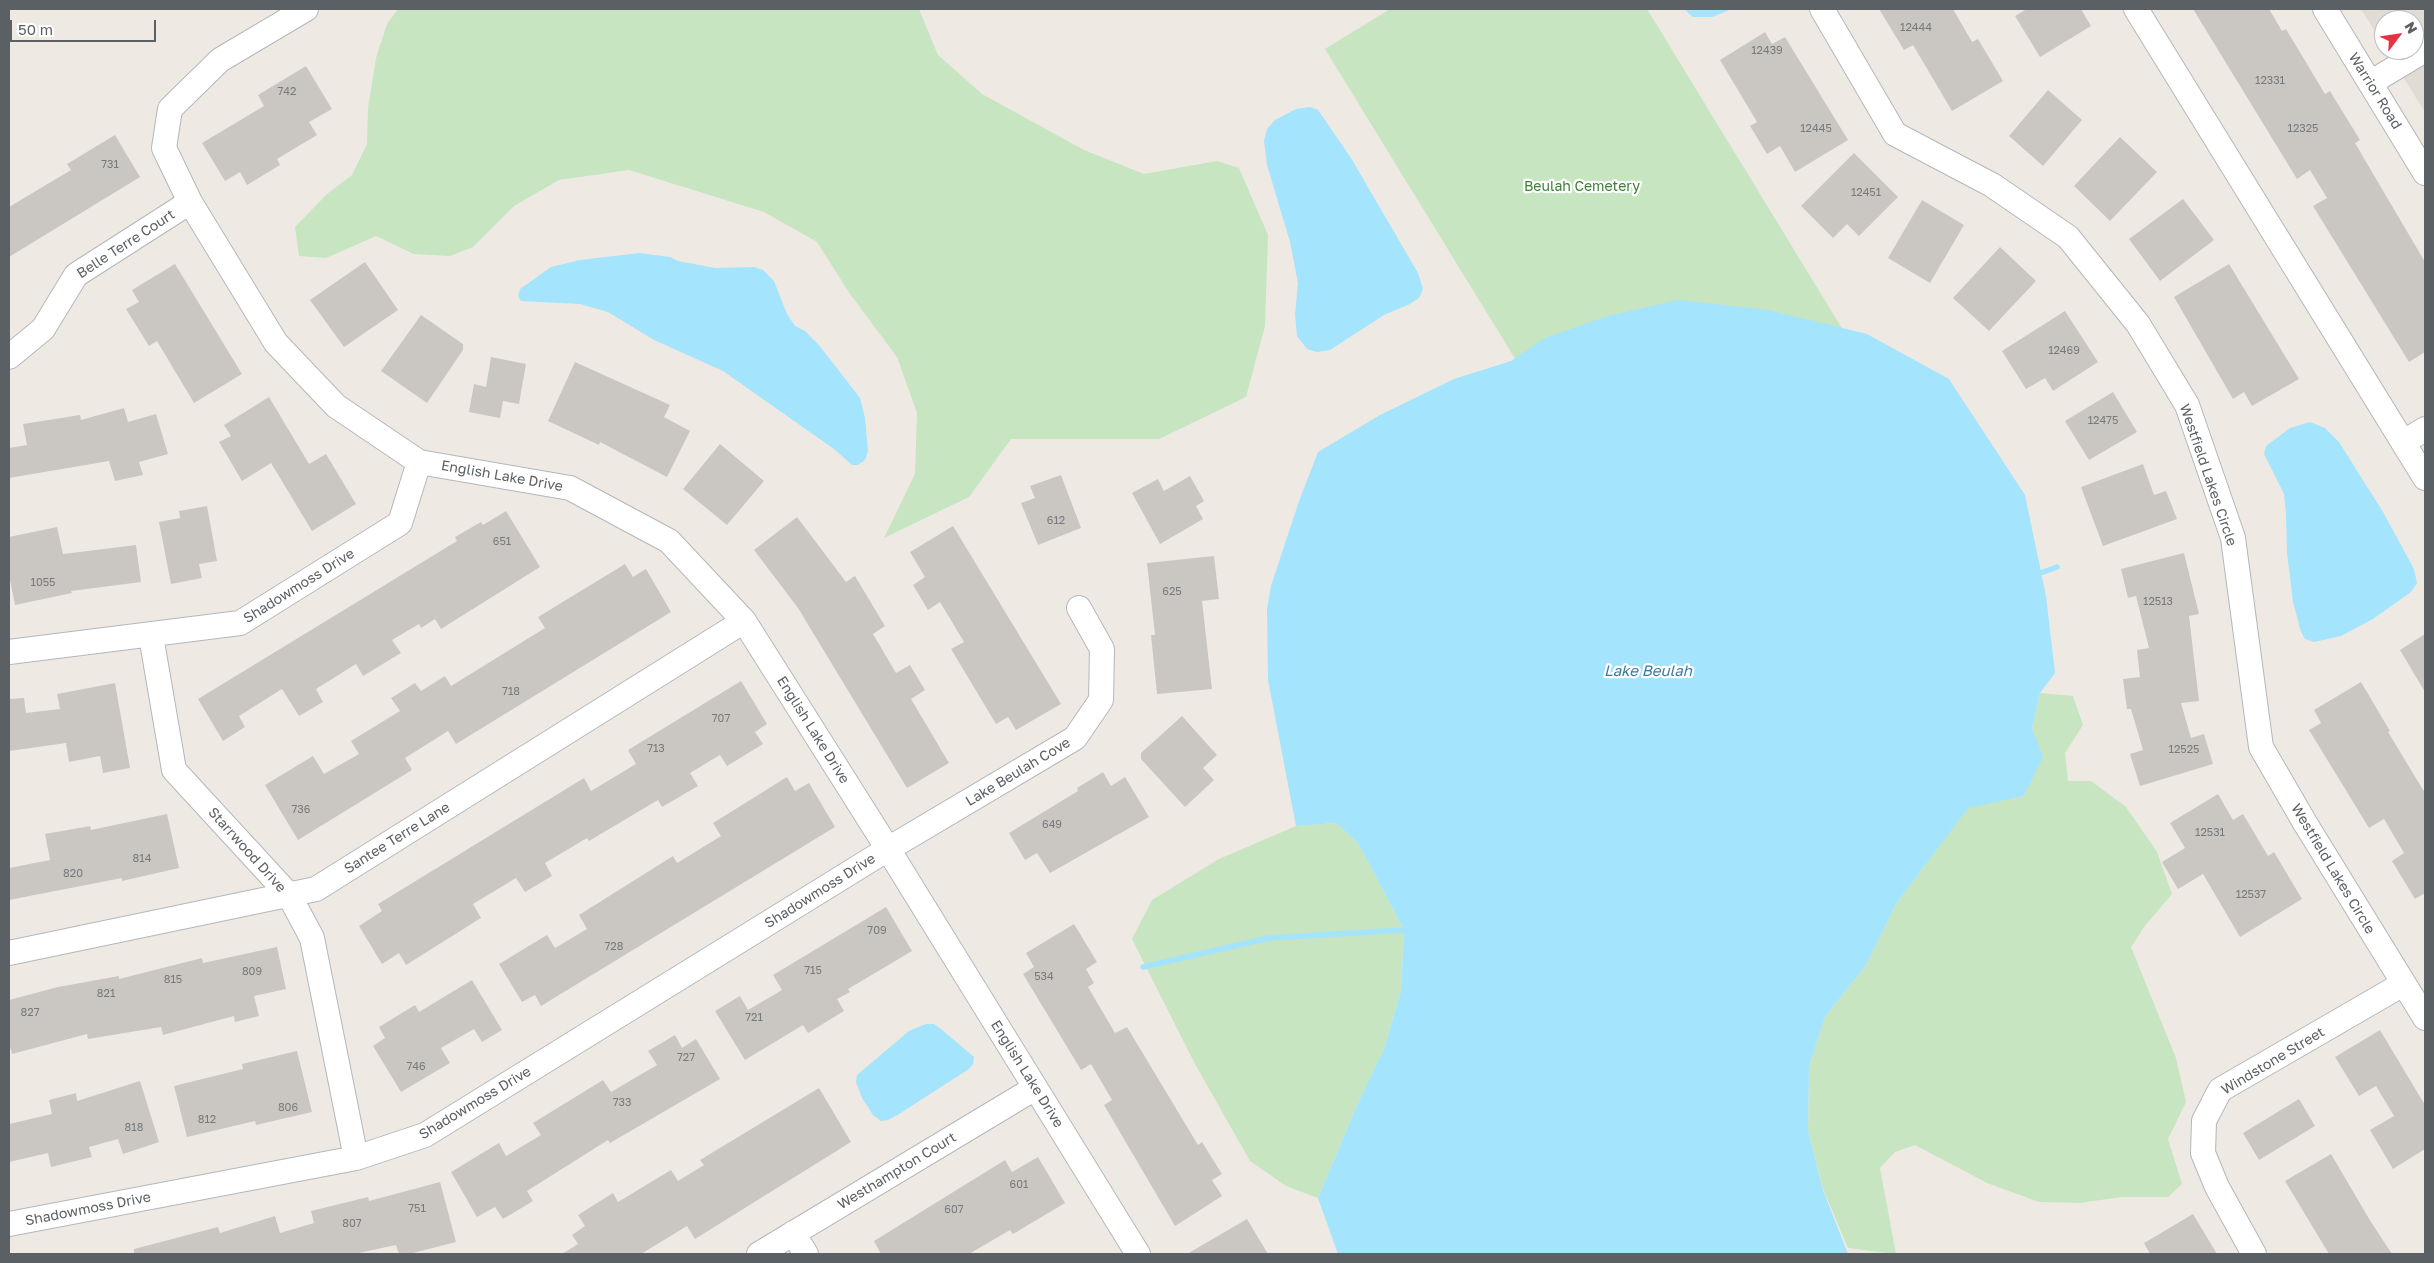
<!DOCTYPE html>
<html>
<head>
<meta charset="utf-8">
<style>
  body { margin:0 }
  #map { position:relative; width:2434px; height:1263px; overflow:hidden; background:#eeeae3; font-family:"Golos Text",sans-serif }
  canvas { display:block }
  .frame { position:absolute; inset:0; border:10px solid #5b6064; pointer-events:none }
  .north { position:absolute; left:2374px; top:10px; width:50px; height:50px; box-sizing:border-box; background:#fff; border:1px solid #bdbfc1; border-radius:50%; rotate:59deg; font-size:14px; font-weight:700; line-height:20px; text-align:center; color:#5b6064 }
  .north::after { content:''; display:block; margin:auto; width:18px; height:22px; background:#e53240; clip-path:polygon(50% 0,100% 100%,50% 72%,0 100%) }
  .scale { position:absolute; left:10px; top:20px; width:146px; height:22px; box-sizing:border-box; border:2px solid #5b6064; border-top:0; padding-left:6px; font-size:15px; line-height:18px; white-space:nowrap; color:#5b6064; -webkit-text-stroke:4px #fff; paint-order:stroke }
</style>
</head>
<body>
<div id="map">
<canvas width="2434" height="1263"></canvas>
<div class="frame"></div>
<div class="north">N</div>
<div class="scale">50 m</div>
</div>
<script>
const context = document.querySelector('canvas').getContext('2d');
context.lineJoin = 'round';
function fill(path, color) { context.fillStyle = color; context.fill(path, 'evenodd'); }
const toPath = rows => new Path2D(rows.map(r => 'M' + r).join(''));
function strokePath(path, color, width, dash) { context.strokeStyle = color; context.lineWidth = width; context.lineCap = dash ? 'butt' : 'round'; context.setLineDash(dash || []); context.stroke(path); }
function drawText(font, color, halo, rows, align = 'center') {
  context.font = font + ' "Golos Text",sans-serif'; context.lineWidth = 4.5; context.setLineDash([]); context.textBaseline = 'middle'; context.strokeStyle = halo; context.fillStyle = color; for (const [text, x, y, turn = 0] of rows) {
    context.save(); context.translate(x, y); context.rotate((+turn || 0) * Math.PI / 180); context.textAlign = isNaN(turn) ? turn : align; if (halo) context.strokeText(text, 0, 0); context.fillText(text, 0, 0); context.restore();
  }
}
const education = toPath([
  [2361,9,2425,9,2425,112,2386,50,2414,50,2414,20,2384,20,2384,46]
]);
const green = toPath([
  [398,9,919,9,938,55,982,94,1084,150,1144,174,1217,161,1239,168,1268,235,1265,326,1246,397,1159,439,1011,439,969,497,884,538,915,474,917,413,897,357,850,294,817,242,764,212,629,170,559,180,514,206,473,247,450,256,414,254,376,236,326,258,299,256,295,227,327,194,352,175,367,144,368,108,376,58,387,24],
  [1390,9,1647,9,1887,402,1636,556,1325,49],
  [2040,693,2073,696,2083,725,2065,753,2068,781,2091,781,2126,807,2157,852,2172,894,2144,927,2131,947,2176,1058,2186,1102,2168,1139,2182,1184,2168,1197,2122,1197,2079,1203,2039,1202,1987,1183,1915,1145,1895,1152,1880,1168,1896,1254,1848,1248,1823,1189,1808,1130,1809,1067,1825,1017,1866,965,1896,904,1968,807,2024,796,2042,757,2032,728],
  [1336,823,1358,843,1404,930,1401,991,1384,1049,1358,1103,1318,1198,1286,1186,1250,1161,1195,1064,1132,939,1152,900,1219,859,1296,826]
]);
const water = toPath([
  [1684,9,1732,9,1712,17,1693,17],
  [1310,107,1318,110,1351,158,1418,273,1423,289,1419,298,1410,304,1384,315,1330,350,1317,352,1307,349,1297,336,1295,314,1298,283,1290,242,1267,165,1264,141,1267,129,1275,120,1296,109],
  [639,253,670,257,678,261,715,268,754,267,763,270,774,281,787,314,795,326,805,331,819,345,860,398,865,418,868,451,865,460,858,465,852,465,834,449,723,371,654,340,608,312,580,304,521,301,518,296,520,289,551,267,580,260],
  [1678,300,1768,310,1867,334,1949,379,2025,495,2046,596,2055,673,2040,693,2032,728,2043,757,2024,796,1968,808,1896,904,1866,965,1825,1017,1809,1067,1808,1130,1823,1190,1848,1254,1338,1254,1318,1198,1358,1103,1384,1049,1401,991,1404,930,1358,843,1336,823,1296,826,1268,680,1267,609,1271,586,1299,501,1318,452,1380,415,1454,379,1511,361,1545,338,1608,316],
  [2310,422,2325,428,2339,442,2383,512,2414,569,2417,583,2411,592,2373,619,2341,636,2314,642,2305,639,2301,632,2293,602,2287,553,2286,514,2284,494,2264,454,2266,446,2290,428],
  [926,1024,934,1024,941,1029,974,1057,973,1064,969,1069,899,1114,888,1120,881,1121,873,1115,862,1098,856,1082,857,1075,909,1031]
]);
const stream = toPath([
  [2035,575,2057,567],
  [1143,967,1269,938,1404,930,1409,926]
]);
const building = toPath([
  [1879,9,1953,9,1972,42,1978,39,2003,81,1952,111,1913,45,1904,50],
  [2027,9,2081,9,2091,26,2040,57,2015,16],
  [2193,9,2269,9,2282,31,2286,29,2325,94,2330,91,2360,140,2355,143,2425,262,2425,352,2409,362,2313,206,2327,198,2310,170,2297,179],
  [1765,32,1772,44,1785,37,1848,140,1795,172,1780,146,1767,154,1750,126,1757,122,1720,60],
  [306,66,332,109,309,122,317,135,277,159,280,165,247,185,240,172,225,181,202,143,264,106,258,95],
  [2048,90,2082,120,2043,166,2009,136],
  [115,135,140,177,9,257,9,207,71,170,67,164],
  [2120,137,2157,172,2110,221,2074,186],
  [1854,153,1898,197,1859,236,1847,224,1833,238,1801,206],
  [2183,199,2214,240,2160,281,2129,239],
  [1922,200,1964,225,1930,283,1888,258],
  [2000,247,2036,281,1989,331,1953,298],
  [365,262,398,310,344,347,310,300],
  [175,264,242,374,194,403,157,341,149,346,126,309,139,302,132,290],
  [2229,264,2299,379,2252,406,2244,392,2233,399,2174,297],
  [2065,311,2098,362,2053,391,2045,378,2026,389,2002,351],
  [421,315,463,344,463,350,427,403,381,371],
  [491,357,526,364,519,404,503,401,500,418,469,412,474,384,486,387],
  [575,362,670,405,664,417,690,431,667,477,600,442,599,445,548,421],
  [2113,392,2137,432,2089,460,2065,421],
  [269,397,309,464,326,454,356,504,312,531,271,463,242,481,219,442,231,436,224,425],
  [124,408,128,422,156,414,168,454,139,462,143,475,115,481,109,461,9,478,9,448,27,445,23,424,80,415,81,420],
  [720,444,764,481,727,525,683,489],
  [2143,464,2154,495,2166,491,2177,519,2103,546,2081,487],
  [1061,475,1081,528,1038,545,1021,503,1035,498,1030,486],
  [1190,476,1204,501,1196,506,1203,519,1160,544,1132,493,1158,479,1164,491],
  [207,506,217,561,199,564,202,578,171,584,159,522,180,518,179,511],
  [506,511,540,567,441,629,435,619,421,628,419,624,392,640,401,653,363,676,356,664,316,689,323,702,299,716,282,689,239,716,245,727,223,741,198,699,457,541,455,537,481,522,483,525],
  [797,517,846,582,855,576,885,626,873,634,896,673,910,665,925,690,911,699,949,763,907,788,798,608,754,550],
  [953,526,1061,704,1016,730,1008,717,996,724,951,649,964,642,940,602,928,610,913,585,925,577,910,552],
  [57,527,63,554,136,545,141,582,71,591,72,593,15,605,9,575,9,537],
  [2184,553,2199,614,2189,616,2199,701,2181,703,2191,738,2204,734,2213,764,2140,786,2130,754,2143,750,2131,709,2127,709,2123,679,2140,677,2137,650,2149,648,2136,596,2128,598,2121,569],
  [1214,556,1219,599,1202,601,1212,689,1157,694,1151,635,1155,635,1147,563],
  [625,564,633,577,646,569,671,612,456,744,448,731,405,758,412,770,298,840,265,785,313,756,324,774,359,754,351,741,400,711,391,698,415,683,421,691,445,676,451,686,545,628,538,617],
  [2425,634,2425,692,2400,650],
  [741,681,767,724,755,732,763,744,727,766,720,755,690,773,698,786,662,807,658,800,589,841,587,838,545,863,552,876,525,892,516,878,473,904,481,918,406,965,399,953,382,964,359,926,382,911,378,904,584,778,591,791,636,764,628,750],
  [2361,682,2390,731,2388,732,2425,793,2425,893,2415,899,2392,861,2404,853,2384,819,2369,828,2309,730,2321,723,2314,710],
  [115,683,130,768,103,773,100,756,69,762,66,743,9,751,9,699,24,698,26,713,60,709,57,694],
  [1182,716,1217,755,1203,768,1214,780,1185,807,1141,759,1141,753],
  [1103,772,1111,786,1125,777,1149,817,1050,873,1037,853,1025,860,1009,833,1078,791,1077,788],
  [787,777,795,791,809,783,835,827,541,1006,535,995,522,1002,499,964,547,935,555,948,587,929,579,915,673,856,677,863,721,836,713,823],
  [2218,794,2233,820,2243,814,2268,856,2274,852,2302,899,2240,937,2203,874,2178,889,2162,862,2185,848,2170,823],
  [167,814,179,868,122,881,122,878,9,900,9,868,50,860,45,834,90,826,91,830],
  [886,907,912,951,848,989,850,992,837,999,844,1011,808,1033,803,1025,745,1060,715,1011,740,996,748,1010,782,990,773,975],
  [1074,924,1097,962,1086,969,1094,983,1088,987,1115,1033,1127,1027,1198,1145,1202,1142,1222,1174,1212,1180,1222,1196,1175,1226,1104,1105,1112,1100,1091,1064,1081,1070,1023,974,1034,967,1026,953],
  [277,947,286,989,254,996,259,1016,235,1022,234,1016,163,1035,161,1027,88,1039,87,1034,12,1054,9,1043,9,1000,58,987,119,976,119,979,202,958,203,963],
  [472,980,502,1030,482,1042,474,1029,441,1048,450,1063,401,1092,373,1046,385,1038,379,1027,415,1005,419,1012],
  [2380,1030,2425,1105,2425,1149,2393,1169,2370,1130,2394,1116,2376,1086,2359,1096,2335,1057],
  [675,1035,682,1048,696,1039,720,1079,610,1143,608,1140,527,1191,533,1201,503,1219,495,1207,477,1217,451,1172,499,1143,506,1156,541,1135,533,1123,603,1080,611,1092,657,1065,648,1051],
  [297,1051,312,1112,256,1125,255,1121,187,1137,174,1086,243,1069,242,1064],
  [140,1081,159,1142,123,1154,118,1139,89,1147,92,1157,51,1167,48,1153,9,1162,9,1124,52,1114,49,1100,76,1093,77,1101],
  [819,1088,851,1142,695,1239,687,1226,641,1254,562,1254,578,1244,572,1235,585,1226,578,1215,613,1193,618,1202,671,1170,678,1181,704,1165,700,1160],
  [2299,1099,2315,1126,2259,1160,2243,1133],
  [2331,1154,2371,1222,2392,1254,2329,1254,2285,1181],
  [1038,1157,1065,1203,1013,1234,1010,1230,969,1254,881,1254,874,1241,1005,1160,1012,1172],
  [440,1182,456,1242,409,1254,399,1254,396,1245,354,1254,134,1254,134,1249,218,1227,220,1233,275,1216,280,1233,314,1223,311,1211,368,1197,369,1201],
  [2193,1214,2217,1254,2150,1254,2144,1243],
  [1247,1219,1268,1254,1187,1254]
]);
const minor = toPath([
  [306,9,220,60,170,109,164,148,190,202,276,343,336,406,419,462,570,488,669,541,744,621,888,849,1138,1254],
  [1822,9,1895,134,1992,185,2068,237,2138,324,2187,405,2233,538,2261,747,2305,823,2425,1018],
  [2136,9,2425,478],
  [2325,9,2425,173],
  [2370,83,2425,50],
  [9,357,43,329,76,275,190,202],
  [2404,442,2425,429],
  [151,636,174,770,289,895,312,938,356,1158],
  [9,652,240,623,400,523,419,462],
  [9,953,316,889,744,621],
  [9,1224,356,1158,425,1135,888,849,1075,738,1101,700,1102,649,1079,608],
  [793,1233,806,1254],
  [759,1254,1035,1088],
  [2254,1254,2217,1187,2203,1153,2204,1121,2220,1090,2403,984]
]);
const numberNames = [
  ["12444",1916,28],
  ["12439",1767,51],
  ["12331",2270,81],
  ["742",287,92],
  ["12445",1816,129],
  ["12325",2303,129],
  ["731",110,165],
  ["12451",1866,193],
  ["12469",2064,351],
  ["12475",2103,421],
  ["612",1056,521],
  ["651",502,542],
  ["1055",43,583],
  ["625",1172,592],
  ["12513",2158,602],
  ["718",511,692],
  ["707",721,719],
  ["713",656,749],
  ["12525",2184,750],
  ["736",301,810],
  ["649",1052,825],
  ["12531",2210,833],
  ["814",142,859],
  ["820",73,874],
  ["12537",2251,895],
  ["709",877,931],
  ["728",614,947],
  ["715",813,971],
  ["809",252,972],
  ["534",1044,977],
  ["815",173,980],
  ["821",106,994],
  ["827",30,1013],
  ["721",754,1018],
  ["727",686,1058],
  ["746",416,1067],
  ["733",622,1103],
  ["806",288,1108],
  ["812",207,1120],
  ["818",134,1128],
  ["601",1019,1185],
  ["751",417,1209],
  ["607",954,1210],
  ["807",352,1224]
];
const streetNames = [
  ["Warrior Road",2375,91,58],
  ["Belle Terre Court",126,244,-33],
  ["Westfield Lakes Circle",2208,475,71],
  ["English Lake Drive",502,476,10],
  ["Shadowmoss Drive",299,586,-32],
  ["English Lake Drive",813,730,58],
  ["Lake Beulah Cove",1018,772,-31],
  ["Santee Terre Lane",397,838,-32],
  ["Starrwood Drive",247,850,48],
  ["Westfield Lakes Circle",2333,869,59],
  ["Shadowmoss Drive",820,891,-32],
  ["Windstone Street",2273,1061,-31],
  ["English Lake Drive",1027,1074,58],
  ["Shadowmoss Drive",475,1103,-31],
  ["Westhampton Court",897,1171,-31],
  ["Shadowmoss Drive",88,1209,-11]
];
const parkNames = [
  ["Beulah Cemetery",1582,187]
];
const waterNames = [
  ["Lake Beulah",1648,671]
];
fill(education, '#e0dbd4');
fill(green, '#c6e5c0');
fill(water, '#a4e4fd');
strokePath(stream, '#a4e4fd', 5.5);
fill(building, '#cac7c2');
strokePath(minor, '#b4b7ba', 26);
strokePath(minor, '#fff', 24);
drawText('11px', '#777a7c', null, numberNames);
drawText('14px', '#5b6064', '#fff', streetNames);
drawText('14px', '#3e8036', '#fff', parkNames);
drawText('italic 15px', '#3c7b9d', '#fff', waterNames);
</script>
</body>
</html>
